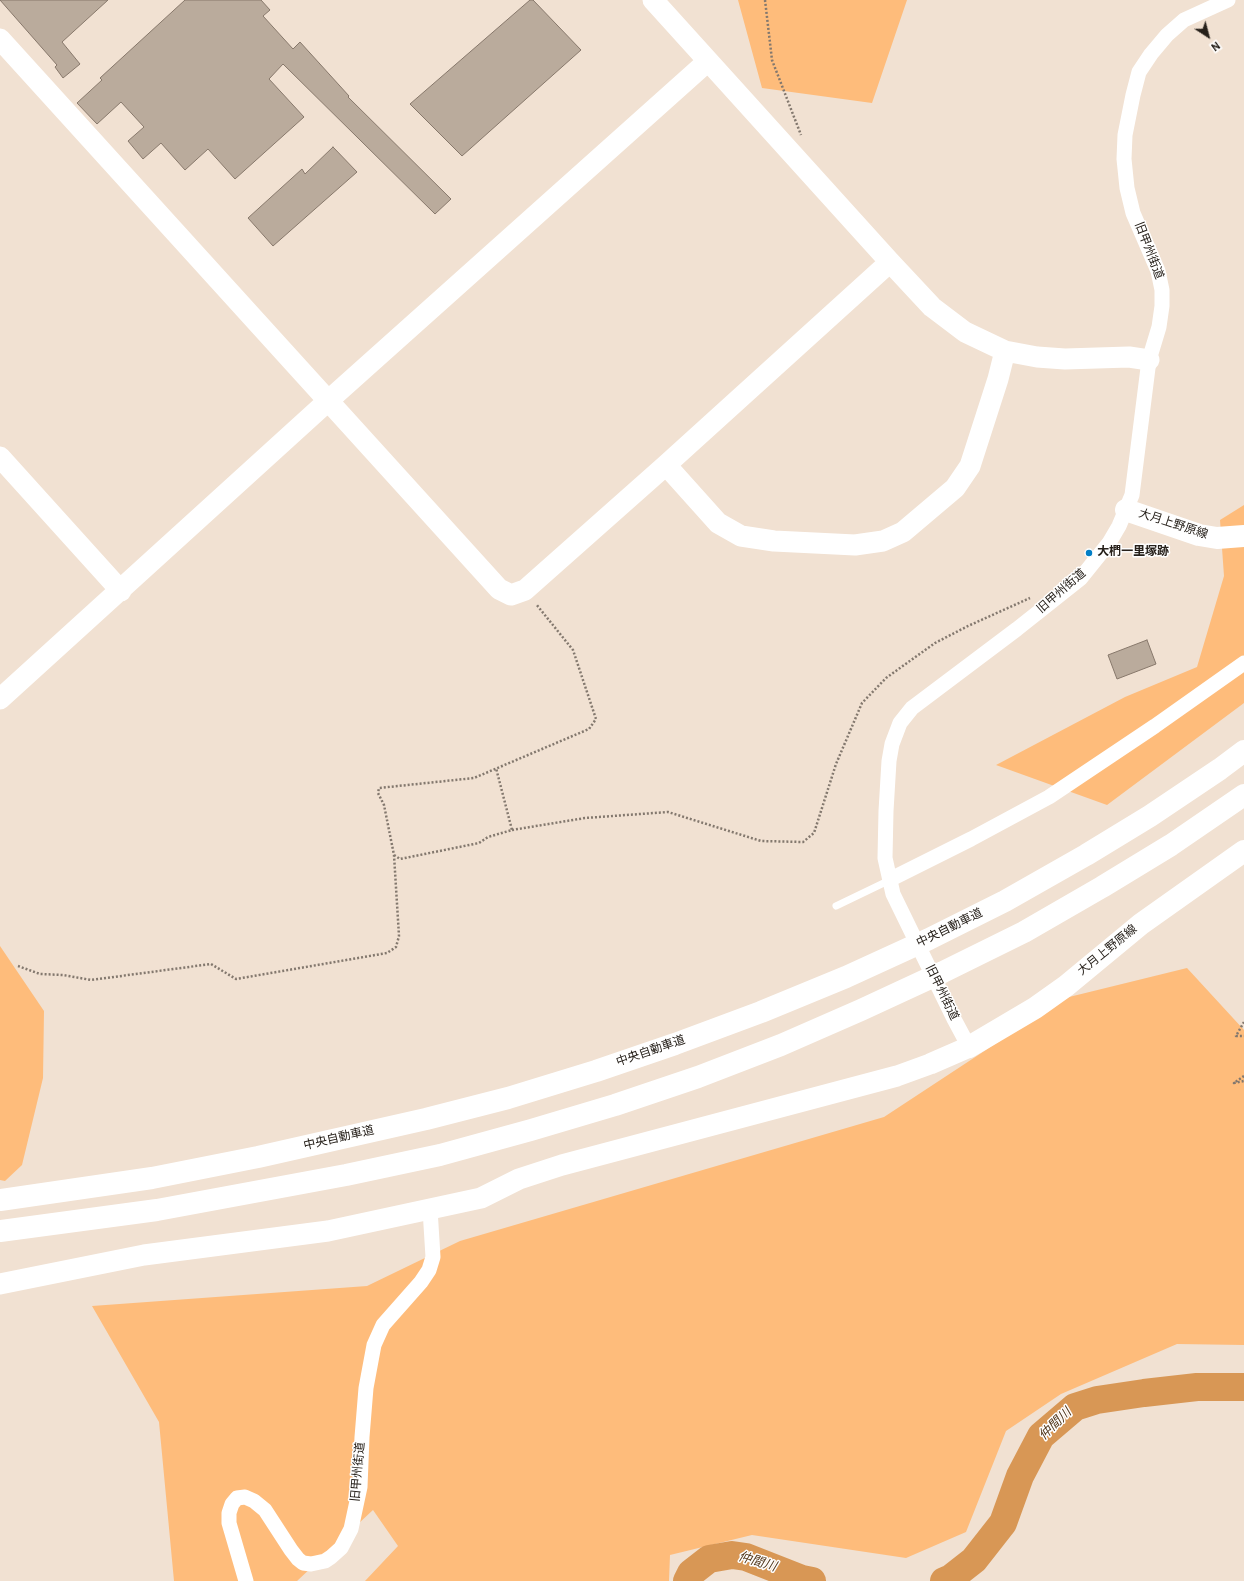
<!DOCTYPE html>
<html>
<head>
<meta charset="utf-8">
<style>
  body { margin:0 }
  #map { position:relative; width:1244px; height:1581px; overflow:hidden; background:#f1e1d2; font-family:Overpass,sans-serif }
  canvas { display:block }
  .north { position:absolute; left:1188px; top:16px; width:40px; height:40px; -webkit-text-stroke:3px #fff; paint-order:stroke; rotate:144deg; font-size:11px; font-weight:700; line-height:16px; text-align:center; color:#26201a }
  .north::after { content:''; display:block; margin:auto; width:14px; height:18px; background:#26201a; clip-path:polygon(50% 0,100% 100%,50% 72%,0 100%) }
</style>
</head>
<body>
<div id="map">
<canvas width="1244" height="1581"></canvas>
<div class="north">N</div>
</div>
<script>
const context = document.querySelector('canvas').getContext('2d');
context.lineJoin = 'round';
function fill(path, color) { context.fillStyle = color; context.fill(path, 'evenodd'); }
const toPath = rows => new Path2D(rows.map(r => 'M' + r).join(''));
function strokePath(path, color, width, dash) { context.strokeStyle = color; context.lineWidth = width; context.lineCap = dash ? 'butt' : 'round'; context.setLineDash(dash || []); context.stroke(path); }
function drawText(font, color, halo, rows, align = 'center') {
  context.font = font + ' Overpass,"Noto Sans JP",sans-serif'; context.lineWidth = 3; context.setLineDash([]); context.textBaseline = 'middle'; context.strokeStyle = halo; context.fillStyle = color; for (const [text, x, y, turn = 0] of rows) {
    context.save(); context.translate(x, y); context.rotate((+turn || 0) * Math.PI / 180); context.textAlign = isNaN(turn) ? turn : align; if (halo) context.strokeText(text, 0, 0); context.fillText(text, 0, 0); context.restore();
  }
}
const green = toPath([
  [738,0,907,0,872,103,762,88],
  [1244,505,1244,703,1107,805,996,765,1125,697,1197,667,1224,576,1220,520],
  [0,946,44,1011,43,1078,22,1165,5,1181,0,1180],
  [1187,968,1244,1030,1244,1345,1177,1344,1061,1394,1006,1431,966,1532,906,1558,752,1535,670,1555,669,1581,365,1581,398,1546,373,1510,297,1581,174,1581,159,1422,92,1306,367,1286,460,1241,884,1117,1065,998]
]);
const river = toPath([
  [687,1581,691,1573,709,1559,732,1555,746,1557,802,1579,812,1581],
  [944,1581,951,1578,974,1560,1003,1523,1020,1476,1041,1436,1075,1407,1097,1400,1144,1393,1197,1387,1244,1387]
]);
const building = toPath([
  [0,0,108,0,62,42,80,64,63,78,55,67,57,65,0,0],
  [185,0,261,0,270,10,263,16,293,49,300,42,349,96,348,97,451,199,435,214,283,64,269,79,304,117,235,179,208,149,185,170,161,143,143,159,128,141,144,127,121,102,97,124,77,103,102,80,100,78,185,0],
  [530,0,533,0,581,50,462,156,410,104,530,0],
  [333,147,357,172,273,246,248,218,302,169,305,174,333,147],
  [1147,640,1156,664,1117,679,1108,655,1147,640]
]);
const path = toPath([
  [765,0,772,60,801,135],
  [512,830,585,818,668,812,761,841,803,842,814,833,836,764,862,703,886,678,935,643,968,626,1030,598],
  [394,855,400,859,479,843,488,837,512,830,496,768],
  [18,966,40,974,63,975,91,980,211,964,236,979,387,953,396,947,399,936,394,855,384,805,378,793,379,788,474,778,589,729,596,719,573,650,536,604],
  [1244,1022,1236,1036,1244,1036],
  [1244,1076,1234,1083,1244,1081]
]);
const lane = toPath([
  [836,906,890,880]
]);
const street = toPath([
  [891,879,971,839,1049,797,1155,726,1244,663],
  [969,1047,954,1019,893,894,885,858,886,811,889,761,892,744,900,723,912,708,1017,629,1080,579,1109,543,1119,526,1132,495,1149,360,1159,327,1162,306,1162,290,1158,271,1133,213,1127,188,1124,159,1125,135,1133,95,1139,72,1151,54,1167,35,1184,20,1228,0],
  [246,1581,229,1523,229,1513,232,1504,237,1498,245,1497,254,1501,265,1510,291,1550,298,1559,303,1563,311,1564,325,1561,331,1557,341,1548,351,1529,360,1487,362,1437,366,1388,374,1345,383,1325,421,1282,429,1270,433,1257,430,1209]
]);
const secondary = toPath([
  [653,0,890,262,932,307,965,332,1005,351,1037,357,1065,359,1129,357,1149,360],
  [0,39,499,589,511,595,525,590,666,465,890,262],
  [0,457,121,591],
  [666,465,718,523,741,536,774,541,855,545,883,541,903,532,955,488,970,466,998,379,1005,351],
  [0,699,329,400,708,61],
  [0,1284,144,1255,328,1231,481,1198,519,1179,562,1165,897,1076,930,1064,969,1047]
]);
const primary = toPath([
  [1126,510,1199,535,1217,538,1244,536],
  [969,1047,1035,1008,1066,986,1141,924,1244,851]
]);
const highway = toPath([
  [0,1200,152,1178,258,1157,426,1119,508,1098,596,1071,675,1044,761,1012,846,977,929,939,1005,901,1086,855,1150,816,1220,769,1244,751],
  [0,1231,157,1210,346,1175,440,1155,531,1130,615,1105,698,1077,781,1045,861,1010,943,972,1024,932,1102,887,1171,845,1244,795]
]);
const markers = [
  [1089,553,4,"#017ec6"]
];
const streetNames = [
  ["旧甲州街道",1148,251,69],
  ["大月上野原線",1173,525,18],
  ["旧甲州街道",1062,592,-41],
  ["中央自動車道",950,929,-26],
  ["大月上野原線",1108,951,-39],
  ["旧甲州街道",941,993,64],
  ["中央自動車道",651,1052,-19],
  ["中央自動車道",339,1139,-13],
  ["旧甲州街道",359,1472,-85]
];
const poiNames = [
  ["大椚一里塚跡",1097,553]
];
const waterNames = [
  ["仲間川",1056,1425,-44],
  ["仲間川",757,1563,17]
];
fill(green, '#febc7b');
strokePath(river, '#d89755', 28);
fill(building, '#baab9c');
strokePath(building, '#87786b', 1);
strokePath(path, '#83786e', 2.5, [2, 2]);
strokePath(lane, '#fff', 7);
strokePath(street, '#fff', 15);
strokePath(secondary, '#fff', 21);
strokePath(primary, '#fff', 22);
strokePath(highway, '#fff', 22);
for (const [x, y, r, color] of markers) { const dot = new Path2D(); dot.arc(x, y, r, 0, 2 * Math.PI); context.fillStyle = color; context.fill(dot); strokePath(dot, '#fff', 1.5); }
drawText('12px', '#26201a', '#fff', streetNames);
drawText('bold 12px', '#26201a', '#fff', poiNames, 'left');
drawText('italic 13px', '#52371b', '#fff', waterNames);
</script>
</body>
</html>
